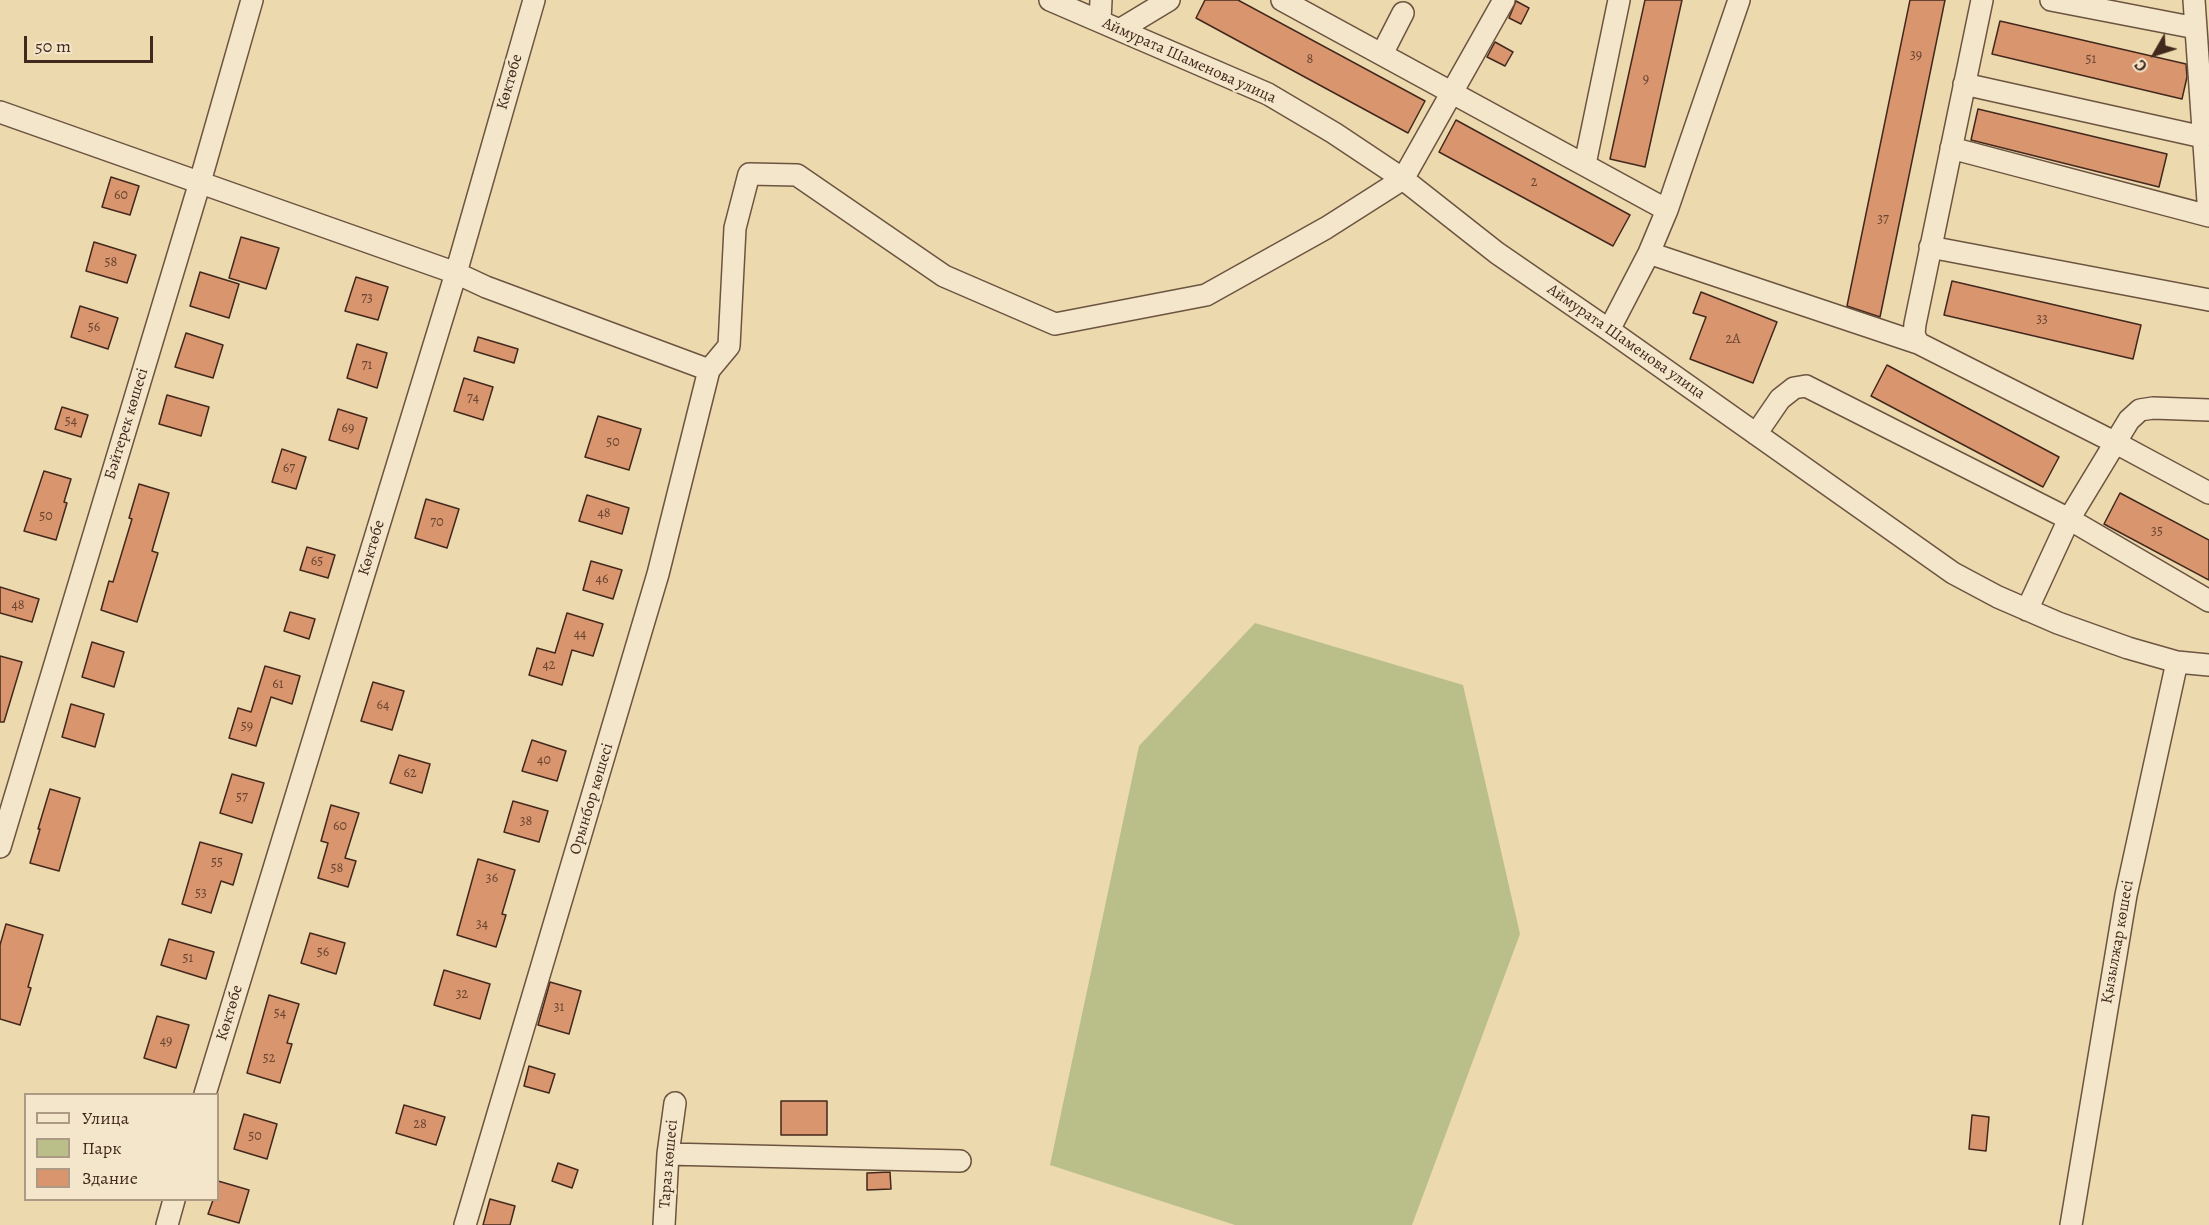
<!DOCTYPE html>
<html>
<head>
<meta charset="utf-8">
<style>
  body { margin:0 }
  #map { position:relative; width:2209px; height:1225px; overflow:hidden; background:#ecd9ae; font-family:Alegreya,serif }
  canvas { display:block }
  .legend { position:absolute; left:24px; top:1093px; width:195px; height:108px; box-sizing:border-box; background:#f3e6ca; border:2px solid #ac9a85; margin:0; padding:8px 10px; list-style:none; font-size:18px; color:#42281d }
  .legend li { display:flex; align-items:center; gap:12px; height:30px }
  .legend b { width:30px; border:2px solid #ac9a85 }
  .north { position:absolute; left:2125px; top:24px; width:60px; height:60px; -webkit-text-stroke:4px #f3e6ca; paint-order:stroke; rotate:231deg; font-size:16px; font-weight:700; line-height:24px; text-align:center; color:#42281d }
  .north::after { content:''; display:block; margin:auto; width:21px; height:27px; background:#42281d; clip-path:polygon(50% 0,100% 100%,50% 72%,0 100%) }
  .scale { position:absolute; left:24px; top:36px; width:129px; height:27px; box-sizing:border-box; border:3px solid #42281d; border-top:0; padding-left:8px; font-size:18px; line-height:21px; white-space:nowrap; color:#42281d; -webkit-text-stroke:4px #f3e6ca; paint-order:stroke }
</style>
</head>
<body>
<div id="map">
<canvas width="2209" height="1225"></canvas>
<ul class="legend">
<li><b style="height:8px;background:#f3e6ca"></b>Улица</li>
<li><b style="height:16px;background:#babf89"></b>Парк</li>
<li><b style="height:16px;background:#d9966e"></b>Здание</li>
</ul>
<div class="north">С</div>
<div class="scale">50 m</div>
</div>
<script>
const context = document.querySelector('canvas').getContext('2d');
context.lineJoin = 'round';
function fill(path, color) { context.fillStyle = color; context.fill(path, 'evenodd'); }
const toPath = rows => new Path2D(rows.map(r => 'M' + r).join(''));
function strokePath(path, color, width, dash) { context.strokeStyle = color; context.lineWidth = width; context.lineCap = dash ? 'butt' : 'round'; context.setLineDash(dash || []); context.stroke(path); }
function drawText(font, color, halo, rows, align = 'center') {
  context.font = font + ' Alegreya,serif'; context.lineWidth = 5; context.setLineDash([]); context.textBaseline = 'middle'; context.strokeStyle = halo; context.fillStyle = color; for (const [text, x, y, turn = 0] of rows) {
    context.save(); context.translate(x, y); context.rotate((+turn || 0) * Math.PI / 180); context.textAlign = isNaN(turn) ? turn : align; if (halo) context.strokeText(text, 0, 0); context.fillText(text, 0, 0); context.restore();
  }
}
const green = toPath([
  [1255,623,1463,685,1520,934,1412,1225,1235,1225,1050,1165,1139,746]
]);
const building = toPath([
  [1205,0,1238,0,1425,101,1408,133,1196,18,1205,0],
  [1645,0,1682,0,1645,167,1610,159,1645,0],
  [1910,0,1945,0,1880,317,1847,306,1910,0],
  [1516,1,1529,8,1521,24,1509,18,1516,1],
  [2000,21,2186,64,2187,77,2182,99,1992,54,2000,21],
  [1495,42,1513,52,1505,66,1487,57,1495,42],
  [1978,109,2167,154,2159,187,1971,140,1978,109],
  [1456,120,1630,215,1613,246,1439,152,1456,120],
  [111,177,139,186,130,215,102,207,111,177],
  [241,237,279,248,266,289,229,278,241,237],
  [94,242,136,255,127,283,86,271,94,242],
  [200,272,239,284,229,318,190,306,200,272],
  [356,277,388,287,378,320,345,311,356,277],
  [1952,281,2141,325,2133,359,1944,315,1952,281],
  [1701,292,1777,322,1753,383,1690,359,1706,317,1693,313,1701,292],
  [80,306,118,318,108,349,71,337,80,306],
  [186,333,223,345,213,378,175,367,186,333],
  [478,337,518,349,514,363,474,351,478,337],
  [357,344,387,353,377,388,347,378,357,344],
  [1887,365,2059,457,2043,487,1871,396,1887,365],
  [464,378,493,387,483,420,454,411,464,378],
  [167,395,209,407,201,436,159,424,167,395],
  [62,407,88,415,81,437,55,429,62,407],
  [338,409,367,418,358,449,329,440,338,409],
  [598,416,641,429,629,470,585,457,598,416],
  [282,449,306,457,296,489,272,482,282,449],
  [44,471,71,479,64,502,67,503,56,540,24,531,44,471],
  [139,484,169,493,152,551,158,553,137,622,101,610,109,581,113,582,132,519,129,518,139,484],
  [2120,493,2209,540,2209,580,2104,524,2120,493],
  [587,495,629,508,622,534,579,521,587,495],
  [426,499,459,509,447,548,415,538,426,499],
  [307,547,335,555,328,578,300,570,307,547],
  [591,561,622,570,613,599,583,590,591,561],
  [0,587,39,599,32,622,0,613,0,587],
  [290,612,315,619,309,639,284,631,290,612],
  [567,613,603,624,593,656,572,650,562,685,529,675,537,648,555,653,567,613],
  [92,642,124,652,114,687,82,677,92,642],
  [0,656,22,662,4,722,0,722,0,656],
  [265,666,300,676,292,704,271,697,256,746,229,738,238,708,251,712,265,666],
  [373,682,404,691,392,730,361,721,373,682],
  [71,704,104,714,95,747,62,737,71,704],
  [532,740,566,751,557,781,522,771,532,740],
  [399,755,430,764,422,793,390,783,399,755],
  [232,774,264,783,252,823,220,813,232,774],
  [50,789,80,798,59,871,30,863,40,829,38,829,50,789],
  [513,801,548,811,539,842,504,832,513,801],
  [331,805,359,813,345,858,356,861,348,887,318,878,328,843,321,841,331,805],
  [200,842,242,854,233,885,221,881,211,913,182,904,200,842],
  [478,859,515,870,502,914,506,915,496,947,457,935,478,859],
  [6,924,43,935,28,987,31,988,20,1025,0,1019,0,945,6,924],
  [310,933,345,943,336,974,301,963,310,933],
  [169,939,214,952,206,979,161,965,169,939],
  [444,970,490,984,480,1019,434,1005,444,970],
  [550,982,581,991,569,1034,538,1025,550,982],
  [269,995,299,1004,287,1043,292,1044,280,1083,247,1073,269,995],
  [157,1016,189,1025,176,1068,144,1058,157,1016],
  [529,1066,555,1074,549,1093,524,1086,529,1066],
  [781,1101,827,1101,827,1135,781,1135,781,1101],
  [404,1105,445,1117,436,1145,396,1133,404,1105],
  [244,1114,277,1124,267,1159,234,1149,244,1114],
  [1972,1115,1989,1117,1986,1151,1969,1149,1972,1115],
  [558,1163,578,1170,572,1188,552,1181,558,1163],
  [890,1172,891,1189,867,1190,867,1173,890,1172],
  [218,1181,249,1190,239,1223,208,1214,213,1200,218,1200,218,1181],
  [490,1199,515,1206,510,1225,483,1225,490,1199]
]);
const minor = toPath([
  [1050,0,1268,94,1334,133,1403,179,1497,253,1609,330,1953,573,1998,597,2058,623,2128,648,2177,662,2209,665],
  [1282,0,1667,210],
  [1739,0,1667,210,1649,253,1918,343],
  [1982,0,1915,324,1914,334,1918,343,2116,443,2209,493],
  [2051,0,2196,28],
  [2194,0,2209,216],
  [1100,21,1101,0],
  [1121,29,1169,0],
  [1382,54,1403,13],
  [1964,84,2203,137],
  [0,112,456,273,486,287,709,370],
  [1951,148,2209,216],
  [1585,164,1619,0],
  [1930,247,2209,300],
  [1609,330,1649,253],
  [1756,434,1780,399,1794,388,1806,386,2069,519,2129,420,2140,410,2153,408,2209,410],
  [2027,610,2069,519,2209,601],
  [0,847,200,182,252,0],
  [205,1094,456,273,534,0],
  [668,1154,960,1161],
  [167,1225,174,1200],
  [465,1225,658,574,709,370,729,346,735,228,749,174,797,175,944,276,1055,324,1206,295,1326,228,1403,179,1504,0],
  [664,1225,668,1154,675,1103],
  [2071,1225,2126,895,2177,662]
]);
const numberNames = [
  ["39",1916,56],
  ["8",1310,60],
  ["51",2091,60],
  ["9",1646,80],
  ["2",1534,183],
  ["60",121,196],
  ["37",1883,220],
  ["58",111,263],
  ["73",367,299],
  ["33",2042,320],
  ["56",94,328],
  ["2А",1733,340],
  ["71",367,366],
  ["74",473,399],
  ["54",71,422],
  ["69",348,429],
  ["50",613,443],
  ["67",289,469],
  ["48",604,514],
  ["50",46,517],
  ["70",437,523],
  ["35",2157,532],
  ["65",317,562],
  ["46",602,580],
  ["48",18,606],
  ["44",580,635],
  ["42",549,666],
  ["61",278,685],
  ["64",383,706],
  ["59",247,727],
  ["40",544,761],
  ["62",410,774],
  ["57",242,798],
  ["38",526,822],
  ["60",340,827],
  ["55",217,863],
  ["58",337,869],
  ["36",492,879],
  ["53",201,894],
  ["34",482,925],
  ["56",323,953],
  ["51",188,959],
  ["32",462,995],
  ["31",559,1008],
  ["54",280,1014],
  ["49",166,1042],
  ["52",269,1059],
  ["28",420,1125],
  ["50",255,1137]
];
const streetNames = [
  ["Аймурата Шаменова улица",1189,61,24],
  ["Көктөбе",510,82,-74],
  ["Аймурата Шаменова улица",1626,342,35],
  ["Бәйтерек көшесі",127,424,-73],
  ["Көктөбе",372,548,-73],
  ["Орынбор көшесі",592,799,-73],
  ["Қызылжар көшесі",2118,942,-80],
  ["Көктөбе",230,1013,-73],
  ["Тараз көшесі",669,1164,-85]
];
fill(green, '#babf89');
fill(building, '#d9966e');
strokePath(building, '#42281d', 1.5);
strokePath(minor, '#6c5441', 24);
strokePath(minor, '#f3e6ca', 21);
drawText('14px', '#684431', null, numberNames);
drawText('16px', '#42281d', '#f3e6ca', streetNames);
</script>
</body>
</html>
